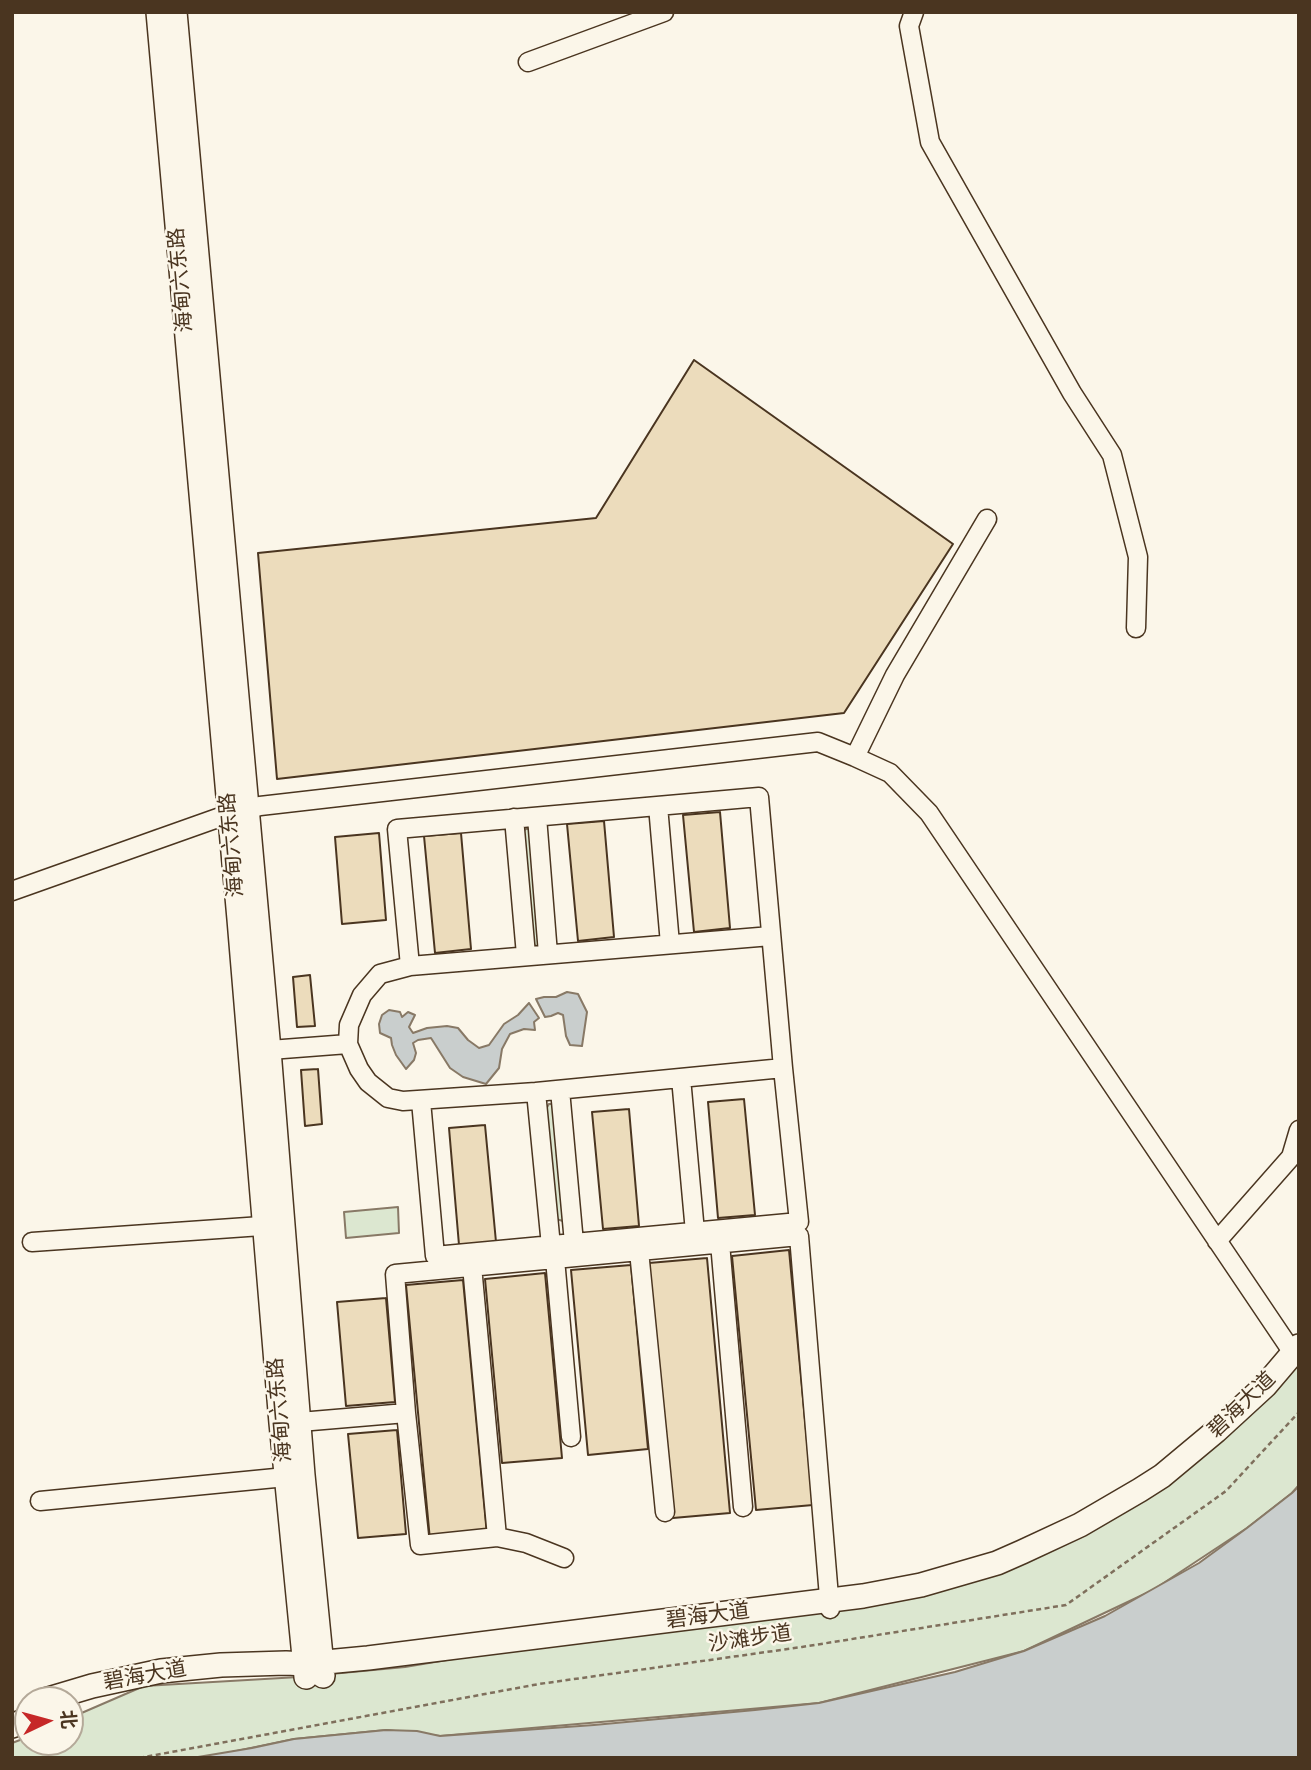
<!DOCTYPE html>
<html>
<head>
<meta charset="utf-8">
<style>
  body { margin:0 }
  #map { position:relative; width:1311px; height:1770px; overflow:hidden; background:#fbf6e9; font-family:Rubik,"Noto Sans SC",sans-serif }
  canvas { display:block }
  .frame { position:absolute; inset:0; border:14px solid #4a3520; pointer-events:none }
  .north { position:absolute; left:14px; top:1686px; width:70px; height:70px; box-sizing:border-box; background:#fbf6e9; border:2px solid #b4a999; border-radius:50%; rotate:85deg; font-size:19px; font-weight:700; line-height:28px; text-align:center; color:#4a3520 }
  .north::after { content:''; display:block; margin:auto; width:24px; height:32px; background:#c62828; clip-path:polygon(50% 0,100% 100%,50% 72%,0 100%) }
</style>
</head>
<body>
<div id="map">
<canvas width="1311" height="1770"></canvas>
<div class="frame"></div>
<div class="north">北</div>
</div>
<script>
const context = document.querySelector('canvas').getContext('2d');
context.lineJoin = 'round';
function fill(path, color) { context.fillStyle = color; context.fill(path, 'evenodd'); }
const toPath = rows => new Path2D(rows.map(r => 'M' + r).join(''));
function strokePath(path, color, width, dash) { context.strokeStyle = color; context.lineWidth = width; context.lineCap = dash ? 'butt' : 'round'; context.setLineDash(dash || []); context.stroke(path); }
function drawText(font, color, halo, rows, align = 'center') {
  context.font = font + ' Rubik,"Noto Sans SC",sans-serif'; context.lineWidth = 5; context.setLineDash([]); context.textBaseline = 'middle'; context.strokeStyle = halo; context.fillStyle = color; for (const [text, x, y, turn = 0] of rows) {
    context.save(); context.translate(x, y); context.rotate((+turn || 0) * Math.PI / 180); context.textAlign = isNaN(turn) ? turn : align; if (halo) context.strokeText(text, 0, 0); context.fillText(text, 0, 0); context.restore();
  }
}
const green = toPath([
  [526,829,531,829,539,946,537,946,533,945,522,832,526,829],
  [549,1104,555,1104,566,1219,563,1221,556,1219,546,1109,549,1104],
  [398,1207,399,1233,346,1238,344,1212,398,1207],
  [1299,1359,1299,1485,1292,1493,1247,1528,1153,1590,1024,1651,819,1703,440,1736,386,1730,294,1739,203,1758,12,1758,12,1743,28,1737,28,1742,70,1742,70,1718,144,1686,299,1677,405,1667,1009,1566,1158,1488,1299,1359]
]);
const water = toPath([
  [567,992,578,994,587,1012,582,1046,570,1045,566,1036,563,1015,558,1013,551,1016,545,1017,536,999,544,997,556,997,567,992],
  [529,1003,539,1018,534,1022,535,1030,524,1029,510,1034,502,1049,499,1068,486,1084,463,1077,450,1068,431,1038,418,1040,413,1043,416,1053,414,1060,406,1069,396,1055,392,1045,391,1038,380,1033,379,1024,382,1015,389,1010,400,1012,402,1017,408,1012,415,1015,409,1027,413,1033,427,1028,447,1026,458,1028,468,1040,479,1048,489,1045,504,1024,518,1015,529,1003],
  [1299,1486,1299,1758,192,1758,252,1748,294,1739,386,1730,417,1731,440,1736,594,1725,755,1710,819,1703,955,1672,1024,1651,1105,1616,1199,1563,1247,1528,1292,1493,1299,1486]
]);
const building = toPath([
  [694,360,953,544,844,713,277,779,258,553,596,518,694,360],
  [720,812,730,928,694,932,683,815,720,812],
  [604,821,614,937,578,941,567,824,604,821],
  [379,833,386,920,342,924,335,837,379,833],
  [461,833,471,949,435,953,424,836,461,833],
  [310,975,315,1026,297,1027,293,977,310,975],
  [318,1069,322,1124,305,1126,301,1070,318,1069],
  [744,1099,755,1215,718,1218,708,1102,744,1099],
  [629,1109,639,1226,603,1229,592,1112,629,1109],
  [485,1125,496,1242,459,1245,449,1128,485,1125],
  [789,1250,813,1505,756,1510,732,1256,789,1250],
  [707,1258,730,1513,673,1518,649,1263,707,1258],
  [631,1265,648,1449,588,1455,571,1270,631,1265],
  [545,1273,562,1458,502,1463,485,1279,545,1273],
  [463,1280,487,1535,430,1540,406,1285,463,1280],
  [386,1298,395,1402,346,1406,337,1302,386,1298],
  [397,1430,406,1534,358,1538,348,1434,397,1430]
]);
const path = toPath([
  [139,1758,539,1684,802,1647,1066,1605,1226,1491,1299,1412]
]);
const minor = toPath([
  [914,12,909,26,930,142,1072,393,1112,455,1138,557,1136,628],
  [528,62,664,12],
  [855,757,895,675,987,519],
  [658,806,670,944],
  [537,817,548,954],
  [514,818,526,955],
  [12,891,229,814,260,806,818,742,855,757,890,773,929,813,1293,1353],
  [771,936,410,966,380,974,362,995,349,1025,348,1044,359,1069,368,1082,388,1098,403,1101,536,1092,783,1068],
  [410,966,397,829,759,797,783,1068,799,1222,435,1256,421,1101],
  [257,1051,348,1044],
  [681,1078,695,1232],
  [560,1090,574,1243],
  [536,1092,551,1246],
  [1217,1241,1291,1157,1299,1130],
  [32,1242,276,1225],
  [720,1243,743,1507],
  [639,1251,665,1512],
  [555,1259,571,1437],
  [472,1266,497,1537],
  [406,1413,395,1274,799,1236,830,1609],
  [288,1423,406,1413,420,1545,497,1537,526,1543,564,1558],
  [40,1501,296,1476]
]);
const major = toPath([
  [158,12,239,919,281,1423,306,1677],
  [175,12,269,1050,303,1475,323,1676],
  [45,1700,92,1686,161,1671,221,1665,286,1663,305,1664,368,1658,863,1596,921,1585,997,1563,1022,1552,1080,1525,1140,1490,1162,1476,1216,1431,1265,1386,1299,1346],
  [12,1726,28,1719]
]);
const streetNames = [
  ["海甸六东路",181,280,-95],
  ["海甸六东路",232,845,-95],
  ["碧海大道",1242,1405,-44],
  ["海甸六东路",280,1410,-95],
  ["碧海大道",708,1616,-7],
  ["沙滩步道",750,1639,-8],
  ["碧海大道",145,1676,-10]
];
fill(green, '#dce7d0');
strokePath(green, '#887966', 2);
fill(water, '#c9cecd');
strokePath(water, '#887966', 2);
fill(building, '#ecdcbc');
strokePath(building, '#4a3520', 2);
strokePath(minor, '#4a3520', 21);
strokePath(major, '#4a3520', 26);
strokePath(path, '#7f6f5c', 2.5, [5, 3.5]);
strokePath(minor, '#fbf6e9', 18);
strokePath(major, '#fbf6e9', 23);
drawText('21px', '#4a3520', '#fbf6e9', streetNames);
</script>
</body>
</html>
